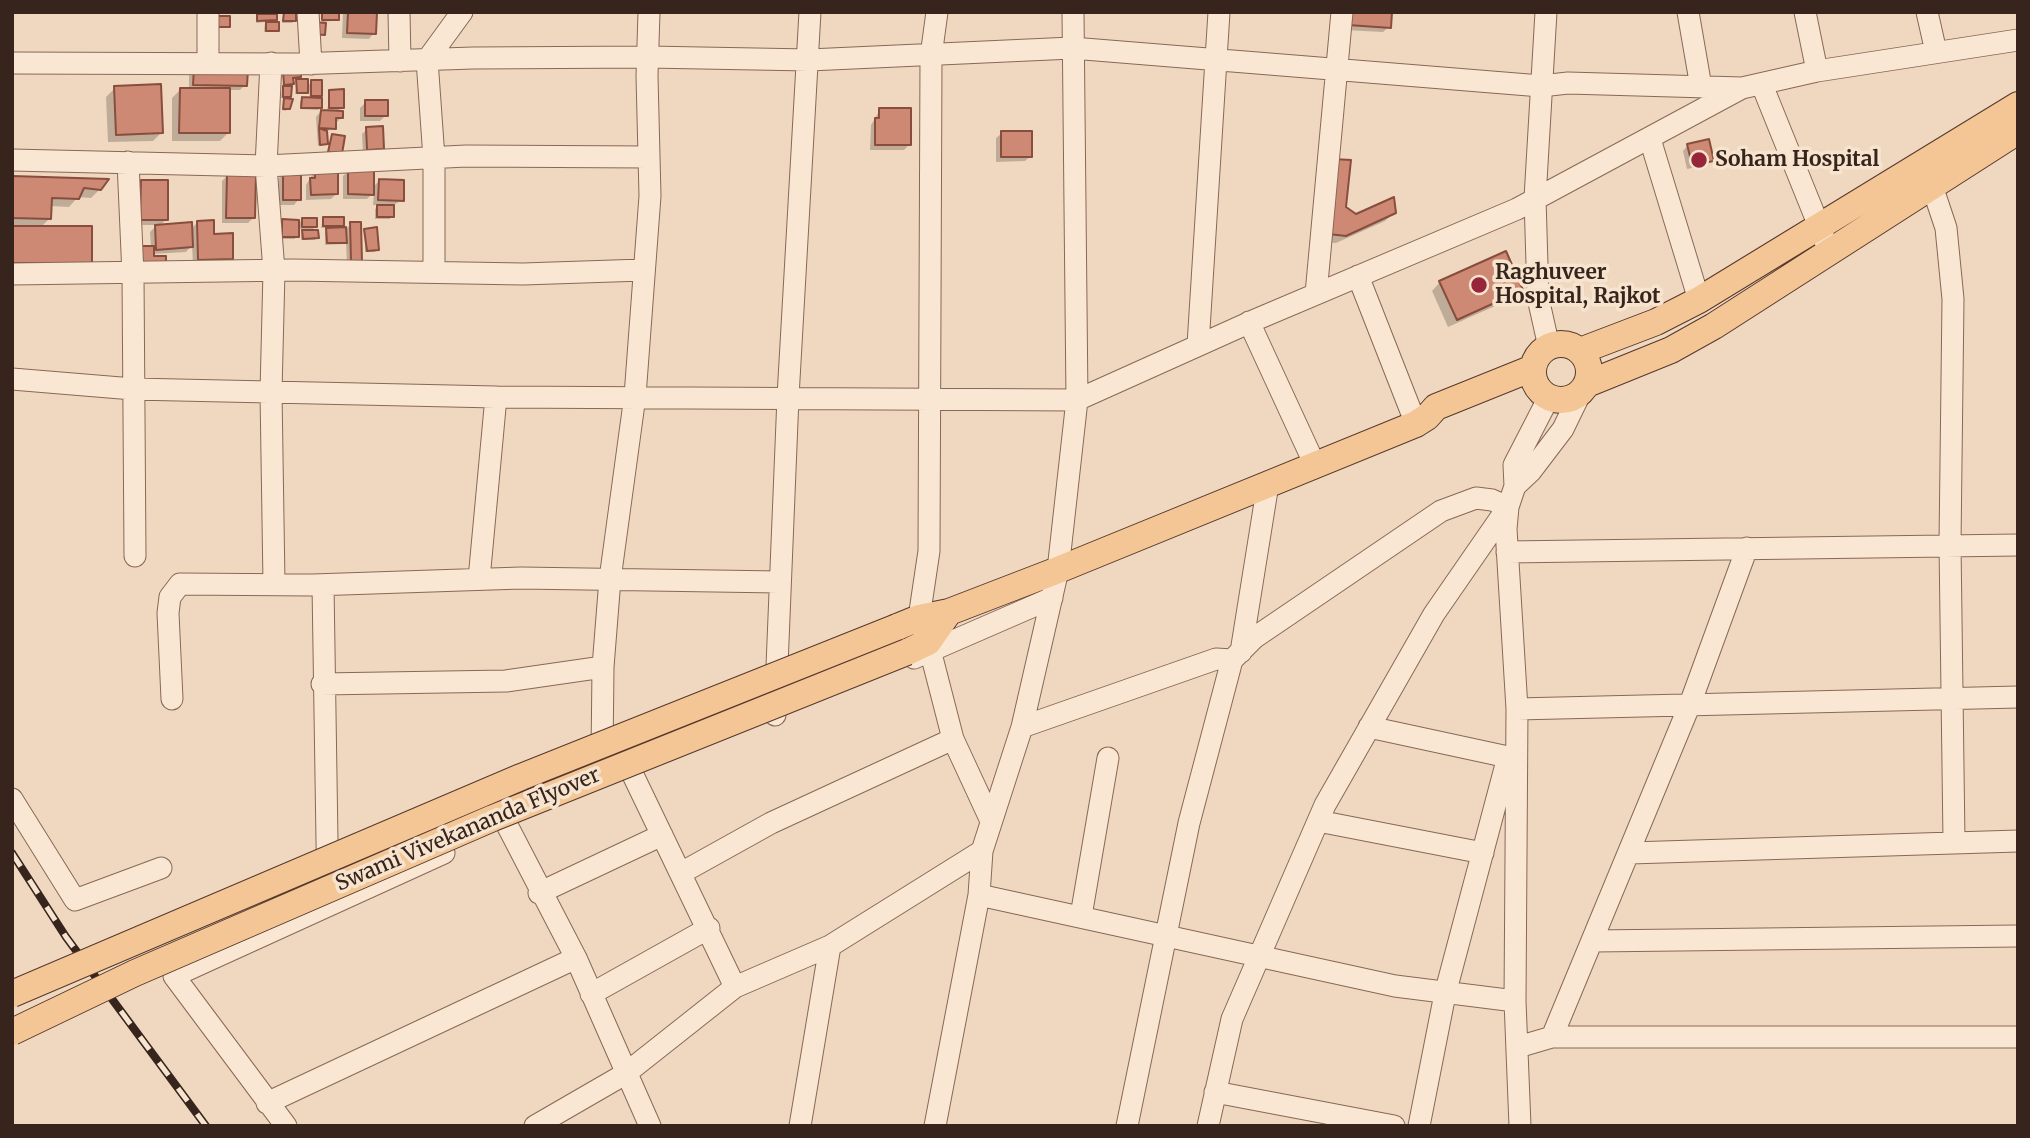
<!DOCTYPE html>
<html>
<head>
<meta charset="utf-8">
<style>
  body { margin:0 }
  #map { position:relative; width:2030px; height:1138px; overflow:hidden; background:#efd8bf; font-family:Merriweather,serif }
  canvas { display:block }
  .frame { position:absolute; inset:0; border:14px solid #37241c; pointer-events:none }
</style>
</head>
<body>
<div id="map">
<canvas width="2030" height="1138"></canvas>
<div class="frame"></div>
</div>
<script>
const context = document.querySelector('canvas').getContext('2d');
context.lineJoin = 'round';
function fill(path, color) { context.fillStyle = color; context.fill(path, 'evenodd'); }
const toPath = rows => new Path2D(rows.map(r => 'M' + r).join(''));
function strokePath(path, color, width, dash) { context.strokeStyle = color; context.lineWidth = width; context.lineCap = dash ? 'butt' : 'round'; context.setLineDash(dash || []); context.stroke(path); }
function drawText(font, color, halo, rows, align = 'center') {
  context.font = font + ' Merriweather,serif'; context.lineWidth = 7; context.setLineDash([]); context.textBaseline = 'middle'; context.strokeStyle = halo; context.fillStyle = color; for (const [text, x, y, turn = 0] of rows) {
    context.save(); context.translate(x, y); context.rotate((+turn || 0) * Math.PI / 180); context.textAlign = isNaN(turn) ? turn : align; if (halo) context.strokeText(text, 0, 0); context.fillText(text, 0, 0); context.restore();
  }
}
const shadow = toPath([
  [255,12,275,12,277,30,264,32,265,22,256,23,260,14],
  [284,12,294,21,292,23,282,23],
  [324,12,337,20,324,22,321,37,311,36,321,25],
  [343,12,375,12,374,33,369,39,342,38],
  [1345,12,1389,27,1383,32,1344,30],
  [194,69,245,85,240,90,229,90,228,133,220,141,172,141,172,98,180,90,189,90,189,74],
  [284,73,300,77,291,79,286,111,282,110,286,99,281,98],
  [297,81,306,87,312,82,321,95,316,100,320,108,318,110,300,109,300,101,310,99,309,89,304,94,295,94],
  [115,88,162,132,153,141,108,142,106,97],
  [330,91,342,107,337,112,341,118,326,133,326,143,318,146,316,117,321,111,327,112],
  [366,102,386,115,380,121,360,121,360,108],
  [880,110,909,145,904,150,870,150,871,125],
  [367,129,382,148,377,154,363,154,362,134],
  [1002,133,1031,156,1025,161,996,162,996,138],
  [1688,145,1712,160,1706,165,1687,169,1683,151],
  [315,170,336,194,331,199,306,200,306,185],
  [349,170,372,188,379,181,402,200,392,206,390,219,375,219,375,209,379,205,373,205,374,192,367,199,343,199,343,176],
  [284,173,299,199,294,205,279,205,279,178],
  [228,175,253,218,248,223,222,223,222,181],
  [12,177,100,189,91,198,78,197,69,207,50,206,49,219,40,228,91,263,12,271],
  [141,181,167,182,166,220,159,226,190,224,190,230,198,222,212,222,212,236,231,235,231,258,226,264,193,264,192,245,186,252,152,254,152,258,164,258,164,267,159,272,130,272,130,253,135,248,151,247,150,232,157,225,135,225,136,187],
  [1344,208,1356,216,1394,212,1385,221,1336,243,1320,242],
  [323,219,342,225,338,229,346,229,351,224,360,262,347,267,346,241,343,244,325,245,325,232,329,228,321,228],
  [302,220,316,226,310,232,317,237,315,240,301,240,301,234,306,229,297,229,295,239,280,239,283,221,297,225],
  [365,231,377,249,375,252,365,252],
  [1440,282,1521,289,1513,298,1448,327,1432,291]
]);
const building = toPath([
  [284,12,296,12,296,21,283,21,284,12],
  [322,12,339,12,339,20,322,20,322,12],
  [348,12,377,12,376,34,347,33,348,12],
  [1349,12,1392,12,1391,28,1348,25,1349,12],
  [257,14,277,14,277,20,257,21,257,14],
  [218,16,230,16,230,27,217,27,218,16],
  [266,22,279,22,279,31,266,31,266,22],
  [313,22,326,23,325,35,312,34,313,22],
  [194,67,248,68,247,86,193,85,194,67],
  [283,71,301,71,301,77,293,78,294,84,284,85,283,71],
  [296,79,308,79,308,93,297,93,296,79],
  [311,80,322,80,322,96,311,96,311,80],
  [161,84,163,133,116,135,114,86,161,84],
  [283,86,292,86,291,97,283,97,283,86],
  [180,88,230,88,230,133,179,133,180,88],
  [344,89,344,108,329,108,329,90,344,89],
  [302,97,322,98,322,108,301,108,302,97],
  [284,98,293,99,290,109,283,109,284,98],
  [365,100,388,100,388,116,365,116,365,100],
  [879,108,911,108,911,145,875,145,875,118,879,118,879,108],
  [321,110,343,111,343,118,336,118,336,129,319,128,321,110],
  [383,126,384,149,367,150,366,127,383,126],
  [319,128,327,131,328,144,320,145,319,128],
  [1001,131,1032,131,1032,157,1001,157,1001,131],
  [332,134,345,136,342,154,328,152,332,134],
  [1709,139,1714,161,1692,165,1687,144,1709,139],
  [1333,159,1351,160,1346,207,1356,214,1394,197,1396,213,1346,236,1328,234,1333,159],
  [315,168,338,168,338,194,311,195,310,178,315,178,315,168],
  [348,169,374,169,374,195,348,194,348,169],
  [283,171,301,171,301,200,283,200,283,171],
  [227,174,256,174,255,218,226,218,227,174],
  [12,176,109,179,101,190,84,188,79,199,52,198,51,219,12,218,12,176],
  [379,179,404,180,404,201,378,200,379,179],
  [141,180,168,180,168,220,140,220,141,180],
  [377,205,394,205,394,217,377,217,377,205],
  [323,217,344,217,344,226,323,226,323,217],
  [302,218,317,218,317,227,302,227,302,218],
  [282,219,299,220,299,237,282,237,282,219],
  [214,220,214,234,233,233,233,259,198,260,197,221,214,220],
  [192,222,193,247,156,250,155,225,192,222],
  [350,222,361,222,362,262,351,262,350,222],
  [12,226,92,226,92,263,12,263,12,226],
  [346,227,347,243,327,243,326,228,346,227],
  [377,227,379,250,367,251,364,229,377,227],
  [302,230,318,230,319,238,303,239,302,230],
  [135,246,154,246,154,256,166,256,166,267,135,267,135,246],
  [1506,251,1523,290,1457,320,1439,281,1506,251]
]);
const minor = toPath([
  [308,12,311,64],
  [399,12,400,61],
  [937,12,931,56,929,551,919,618,928,642,953,739,991,821],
  [1546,12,1535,198,1538,298,1549,347],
  [1688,12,1701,87],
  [1805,12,1817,71],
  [1927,12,1936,52],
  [12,63,295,64,473,58,648,57,809,60,1072,48,1541,86,1568,83,1742,88,1817,71,2018,40],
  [208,63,208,12],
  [271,63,266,166,274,271,271,392,274,584],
  [1762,85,1825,241],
  [1650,139,1699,300],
  [12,160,266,166,466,156,649,157],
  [128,162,133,275,135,556],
  [1932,186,1946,228,1953,299,1950,544,1954,841],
  [434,271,434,158,427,60,462,12],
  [12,274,293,270,523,274,643,270],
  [1358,276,1416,424],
  [1316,294,1342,12],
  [1249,322,1315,465],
  [1198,345,1219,12],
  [12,379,133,389,496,397,1077,400,1255,320,1517,209,1740,89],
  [1515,486,1531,471,1563,429,1580,394],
  [1507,552,2018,545],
  [479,579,496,397],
  [323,585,328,905],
  [1241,652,1268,484],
  [914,658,1052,598],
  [322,684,506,681,603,667],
  [172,699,168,613,170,597,180,584,313,585,521,578,779,582],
  [1517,709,2018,697],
  [775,715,788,397,810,12],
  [1022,727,1216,659,1232,660],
  [1369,727,1508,757],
  [602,756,603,667,610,579,635,396,650,196,647,76,649,12],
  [632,773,735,987],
  [12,799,75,900,161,868],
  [1318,821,1483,853],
  [507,825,576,958,650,1126],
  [1630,853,2018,841],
  [681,873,771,823,953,739],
  [539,893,662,835],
  [979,895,1395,986,1515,1001],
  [1081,916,1108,758],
  [1593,941,2018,936],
  [591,994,709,928],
  [1552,1037,1690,704,1747,548],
  [1518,1047,1552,1037,2018,1037],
  [1215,1092,1394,1126],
  [267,1103,576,958],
  [286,1126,174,976,444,853],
  [535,1126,625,1074,735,987,830,946,982,851],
  [800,1126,830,946],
  [935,1126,979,895,982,851,1022,727,1058,570,1077,400,1073,12],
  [1127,1126,1189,823,1232,660,1254,638,1441,511,1476,498,1492,500,1508,507,1434,614,1325,805,1232,1019,1208,1126],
  [1419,1126,1445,994,1508,757],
  [1520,1126,1515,1001,1517,709,1506,529,1508,507,1515,486,1514,465,1549,397]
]);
const major = toPath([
  '1533 372a28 28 0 1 1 56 0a28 28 0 1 1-56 0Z',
  [1580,351,1656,322,1699,300,2018,105],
  [1587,384,1671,350,1714,326,2018,131],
  [897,627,919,618,949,612,1058,570,1416,424,1427,417,1436,407,1533,368],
  [907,652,928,642,949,612]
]);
const rail = toPath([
  [12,853,66,937,206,1126]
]);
const majorBridge = toPath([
  [12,994,521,777,897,627],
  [12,1032,135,973,493,818,907,652]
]);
const markers = [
  [1699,160,9,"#98263b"],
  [1479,285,9,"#98263b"]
];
const poiNames = [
  ["Soham Hospital",1715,160],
  ["Raghuveer",1495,273],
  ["Hospital, Rajkot",1495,297]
];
const streetNames = [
  ["Swami Vivekananda Flyover",468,830,-23]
];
fill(shadow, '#0003');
fill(building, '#ce8974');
strokePath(building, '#884d3c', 2);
strokePath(minor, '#886857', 23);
strokePath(major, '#55382c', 28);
strokePath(minor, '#f9e7d3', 21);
strokePath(major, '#f4c595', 26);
strokePath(rail, '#37241c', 8);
strokePath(rail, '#f6e4cf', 5, [16]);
strokePath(majorBridge, '#55382c', 28, []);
strokePath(majorBridge, '#f4c595', 26);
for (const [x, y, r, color] of markers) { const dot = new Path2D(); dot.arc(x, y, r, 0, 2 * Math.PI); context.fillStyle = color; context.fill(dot); strokePath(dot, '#f6e4cf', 2.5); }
drawText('bold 21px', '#37241c', '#f6e4cf', poiNames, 'left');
drawText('21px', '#37241c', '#f6e4cf', streetNames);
</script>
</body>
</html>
